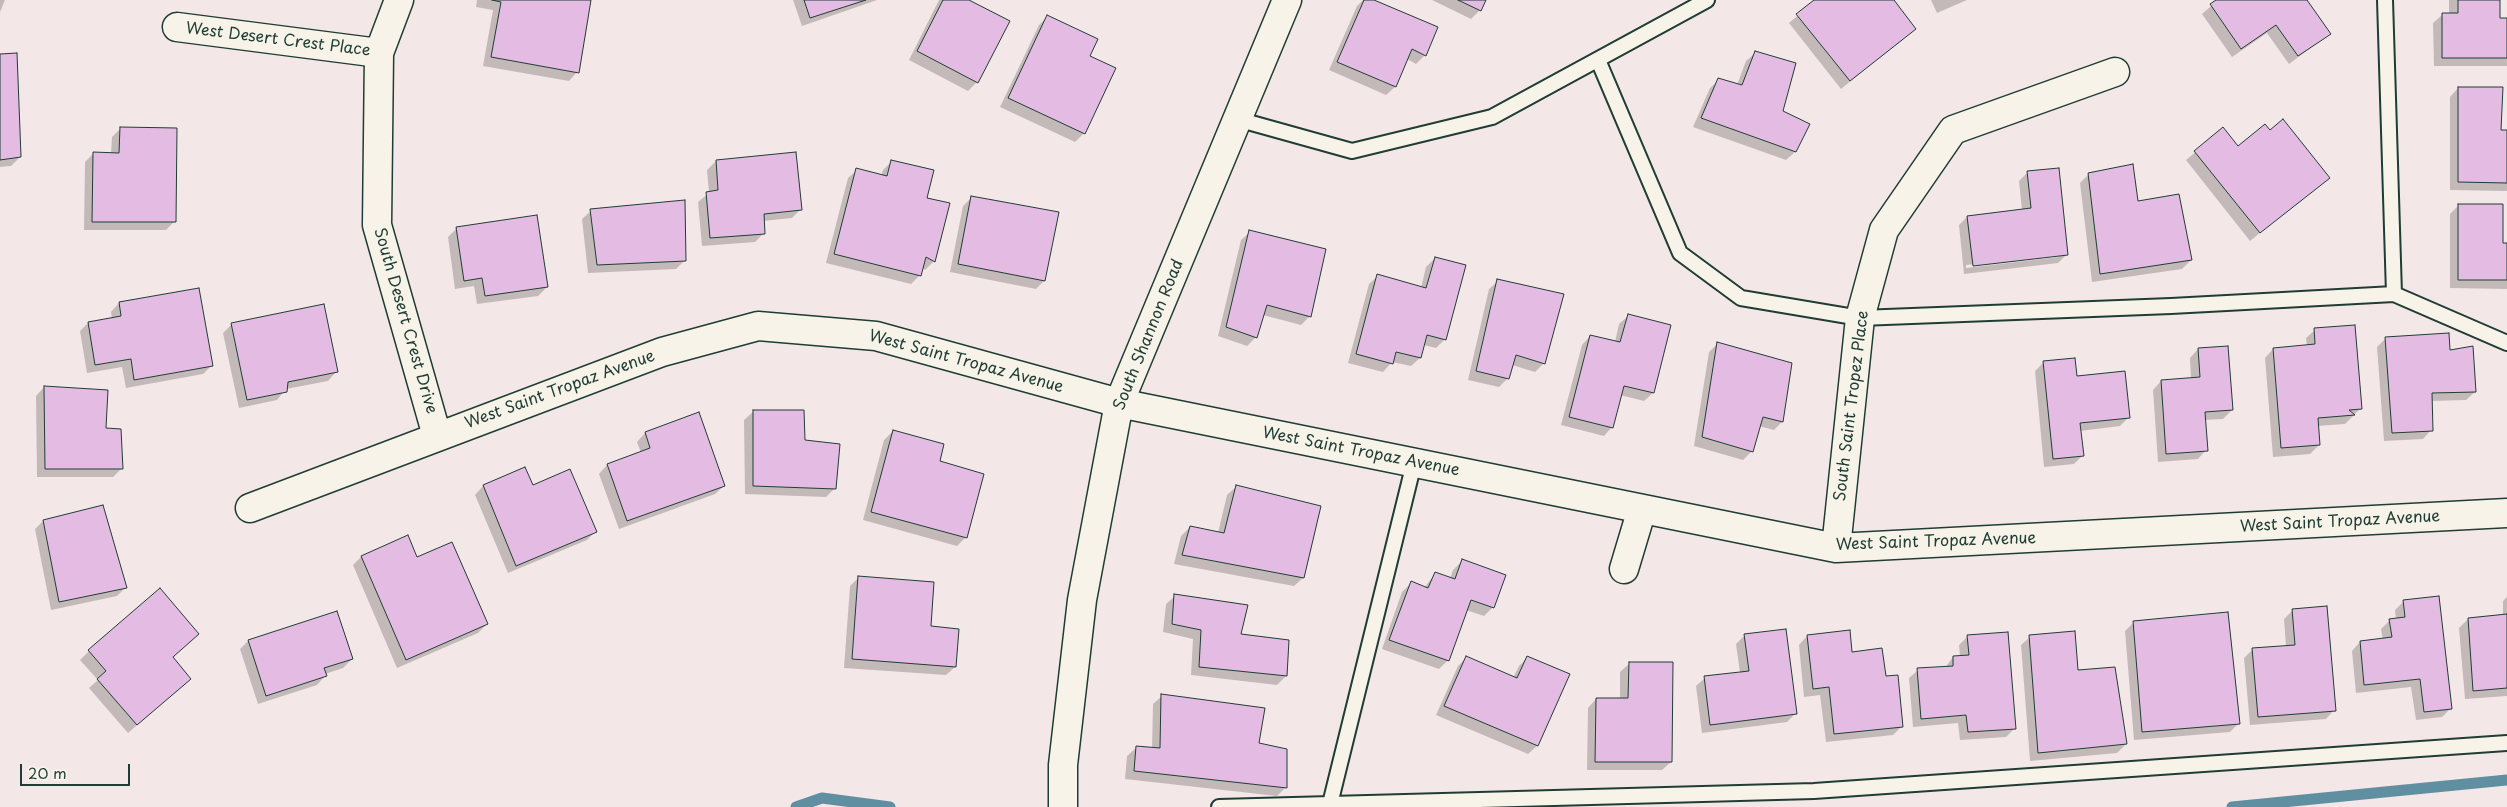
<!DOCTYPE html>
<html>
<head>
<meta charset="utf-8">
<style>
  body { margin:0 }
  #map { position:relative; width:2507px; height:807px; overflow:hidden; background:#f3e8e7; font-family:"Playpen Sans",sans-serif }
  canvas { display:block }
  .scale { position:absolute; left:20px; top:764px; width:110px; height:22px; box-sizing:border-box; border:2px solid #1f3d34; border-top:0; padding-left:6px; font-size:15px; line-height:18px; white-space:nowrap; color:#1f3d34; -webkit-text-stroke:4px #f7f3e8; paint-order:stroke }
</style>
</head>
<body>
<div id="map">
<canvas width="2507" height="807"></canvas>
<div class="scale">20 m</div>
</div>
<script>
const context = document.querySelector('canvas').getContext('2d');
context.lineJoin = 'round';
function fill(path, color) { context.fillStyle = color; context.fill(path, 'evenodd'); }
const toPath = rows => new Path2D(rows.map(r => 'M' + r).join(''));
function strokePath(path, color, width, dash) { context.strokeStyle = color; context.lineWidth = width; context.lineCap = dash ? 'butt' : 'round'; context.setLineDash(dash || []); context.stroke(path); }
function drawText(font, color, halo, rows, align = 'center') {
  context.font = font + ' "Playpen Sans",sans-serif'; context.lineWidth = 5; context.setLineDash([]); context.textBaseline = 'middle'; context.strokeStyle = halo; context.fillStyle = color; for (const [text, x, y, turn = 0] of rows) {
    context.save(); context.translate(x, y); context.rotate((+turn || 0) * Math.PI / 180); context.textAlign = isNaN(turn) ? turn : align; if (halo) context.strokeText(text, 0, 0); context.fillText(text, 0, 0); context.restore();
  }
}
const shadow = toPath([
  [0,0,5,0,0,12],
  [477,0,590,0,577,72,569,81,483,66,493,10,476,7],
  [793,0,877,0,802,26],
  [939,0,966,0,1008,21,977,82,968,91,909,60],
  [1363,0,1371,0,1425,55,1416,64,1407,59,1395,87,1386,95,1329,70,1357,6],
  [1432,0,1484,0,1480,10,1471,19],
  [1816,0,1893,0,1914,29,1841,89,1789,23],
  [1931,0,1967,0,1937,13],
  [2218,0,2306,0,2329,34,2289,64,2267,33,2232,57,2202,14],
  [2449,0,2499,0,2499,19,2507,19,2507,66,2434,66,2433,23,2442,15,2449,15],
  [1047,17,1088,56,1084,133,1075,142,1000,107,1039,25],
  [1755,53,1782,111,1808,124,1795,152,1786,160,1693,127,1710,88,1719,80,1737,85,1746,61],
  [0,55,20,157,11,166,0,167],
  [2458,88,2500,131,2507,131,2507,191,2450,190,2450,97],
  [120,129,174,222,166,230,84,230,85,162,93,154,111,154,112,137],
  [2223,129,2238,147,2270,132,2328,177,2250,241,2186,160],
  [716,161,800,210,792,218,763,221,764,233,755,242,702,246,698,202,709,193,707,170],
  [892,161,926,199,949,204,934,261,925,270,922,268,920,275,911,284,826,263,848,178,857,170,881,176,883,170],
  [2027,173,2067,254,2058,263,1964,274,1959,225,1967,217,2022,210,2019,181],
  [2059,255,2059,257,1966,268,1966,265],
  [2089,174,2137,203,2191,260,2182,269,2092,282,2080,183],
  [972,197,1044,281,1036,289,950,272,963,206],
  [2459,205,2502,244,2507,244,2507,289,2450,288,2450,214],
  [591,211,685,260,676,269,588,273,582,219],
  [457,228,547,287,538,296,477,304,474,286,455,289,448,237],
  [1250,232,1310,316,1301,325,1263,315,1256,337,1247,346,1218,336,1241,240],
  [1435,258,1445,339,1436,348,1424,345,1420,358,1411,366,1392,362,1383,372,1348,363,1369,284,1378,276,1421,288,1426,267],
  [1498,281,1544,363,1535,372,1512,365,1508,378,1499,387,1468,380,1489,289],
  [119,303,212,365,203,374,126,388,122,367,87,373,80,331,88,323,112,319,111,312],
  [1628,316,1653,393,1644,401,1620,395,1612,427,1604,436,1561,425,1582,345,1590,336,1615,342,1619,324],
  [232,324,336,372,328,381,286,389,277,400,239,408,223,333],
  [2315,330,2361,408,2345,424,2317,426,2319,445,2310,454,2273,457,2265,358,2273,349,2307,346,2306,338],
  [2386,338,2449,351,2475,392,2466,400,2431,401,2431,430,2423,439,2384,441,2377,347],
  [1718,343,1782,422,1774,430,1759,426,1752,451,1743,460,1694,446,1709,352],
  [2198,349,2232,410,2223,419,2204,420,2206,450,2198,459,2158,462,2153,390,2161,381,2191,379,2190,358],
  [2043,363,2076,378,2129,417,2120,426,2080,431,2083,455,2074,464,2044,467,2035,371],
  [44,387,105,429,122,468,113,477,37,477,36,396],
  [753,412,804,441,835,488,826,497,745,494,744,420],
  [893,431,938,462,966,537,957,546,863,520,884,440],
  [645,433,724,486,715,494,619,529,599,474,607,465,641,453,637,442],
  [525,468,532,486,595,532,587,540,508,573,475,495,483,486],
  [1236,487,1303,578,1294,586,1174,564,1181,536,1190,527,1218,533,1227,495],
  [43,521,126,587,117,596,51,610,35,529],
  [361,557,417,559,487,624,478,633,397,668,353,565],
  [1462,561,1493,607,1484,616,1466,610,1448,660,1439,669,1382,649,1402,592,1411,583,1424,588,1435,574,1450,579,1453,570],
  [859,577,929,627,955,667,946,675,844,668,850,586],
  [1175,596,1240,635,1288,641,1286,676,1277,685,1191,675,1193,639,1163,632,1166,604],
  [2507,597,2507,696,2465,699,2459,628,2468,619,2503,616,2503,601],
  [2404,601,2451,708,2442,717,2416,720,2411,687,2356,693,2352,651,2360,642,2383,640,2381,629,2390,620,2396,619,2395,610],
  [2293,610,2334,710,2326,719,2250,725,2244,658,2253,649,2286,646,2284,619],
  [2134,622,2239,723,2230,732,2134,740,2125,631],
  [1745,635,1796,713,1787,722,1702,733,1696,686,1705,678,1740,673,1736,644],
  [1807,636,1851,653,1884,678,1902,726,1893,735,1826,742,1820,695,1804,697,1799,645],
  [1968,636,2015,728,2006,737,1960,740,1958,723,1913,727,1909,678,1918,670,1945,668,1953,657,1960,657,1959,645],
  [2030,637,2077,672,2126,744,2117,753,2030,761,2021,645],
  [248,641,352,659,343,668,325,674,325,676,317,685,258,704,240,649],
  [89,651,171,657,181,687,128,733,89,688,98,680,80,660],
  [1528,657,1568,675,1537,746,1528,754,1436,715,1458,666,1466,658,1513,678,1519,666],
  [1629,664,1671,762,1662,770,1587,770,1588,708,1596,699,1620,699,1620,672],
  [1162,696,1257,744,1286,787,1277,796,1125,779,1127,756,1136,748,1152,749,1153,704]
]);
const stream = toPath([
  [796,807,822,798,890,807],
  [2232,807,2507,780]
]);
const building = toPath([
  [492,0,591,0,579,73,491,57,501,2,492,0],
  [804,0,866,0,810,18,804,0],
  [943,0,969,0,1010,21,978,83,917,51,943,0],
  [1364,0,1374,0,1438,27,1426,56,1412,49,1396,87,1337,62,1364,0],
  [1458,0,1486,0,1481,11,1458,0],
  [1814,0,1894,0,1916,29,1850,81,1796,14,1814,0],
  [2216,0,2307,0,2331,34,2298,56,2276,25,2241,49,2210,4,2216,0],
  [2458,0,2500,0,2500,18,2507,18,2507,58,2442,58,2442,13,2458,13,2458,0],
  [1047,15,1098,39,1090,56,1116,68,1085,134,1008,98,1047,15],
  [1755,51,1796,63,1783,111,1810,124,1796,152,1701,118,1718,78,1742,85,1755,51],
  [17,53,21,157,0,160,0,54,17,53],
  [2458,87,2503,87,2501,130,2507,130,2507,183,2458,182,2458,87],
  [2283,119,2330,178,2260,233,2194,151,2223,127,2238,146,2265,124,2270,130,2283,119],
  [120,127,177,128,176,222,92,222,93,152,119,153,120,127],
  [796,152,802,210,764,214,765,234,710,238,706,192,718,190,716,160,796,152],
  [891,160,934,170,927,198,950,203,935,262,926,257,921,276,834,254,856,168,887,176,891,160],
  [2133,164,2138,201,2179,194,2192,260,2100,274,2088,173,2133,164],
  [2059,168,2068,255,1973,266,1967,216,2031,208,2027,171,2059,168],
  [971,196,1059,212,1045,281,958,264,971,196],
  [685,200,686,261,597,265,590,209,685,200],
  [2458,204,2503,204,2503,243,2507,243,2507,280,2458,280,2458,204],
  [537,215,548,287,485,296,482,278,464,281,456,227,537,215],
  [1249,230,1326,249,1311,317,1267,305,1257,338,1226,327,1249,230],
  [1435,257,1466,265,1446,340,1427,335,1421,358,1396,352,1393,364,1356,354,1377,274,1426,288,1435,257],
  [1497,279,1564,294,1545,364,1516,355,1509,379,1476,371,1497,279],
  [199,288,213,366,134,380,131,359,95,365,88,322,121,316,119,302,199,288],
  [324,304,338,372,288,382,287,392,247,400,231,323,324,304],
  [1628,314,1671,325,1654,393,1624,386,1613,428,1569,417,1590,335,1620,342,1628,314],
  [2355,325,2362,409,2349,410,2355,415,2318,418,2320,445,2281,448,2273,348,2315,344,2314,328,2355,325],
  [2449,333,2450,350,2473,346,2476,392,2432,393,2433,431,2392,433,2385,337,2449,333],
  [1717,342,1792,363,1783,422,1763,417,1753,452,1702,437,1717,342],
  [2228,346,2233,410,2205,412,2208,451,2166,454,2161,380,2200,377,2198,348,2228,346],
  [2075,358,2077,376,2125,371,2130,418,2080,423,2084,456,2053,459,2043,361,2075,358],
  [44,386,108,390,106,428,121,429,123,469,45,469,44,386],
  [753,410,804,410,805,440,840,444,836,489,753,486,753,410],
  [699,412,725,486,627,521,607,464,650,448,645,432,699,412],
  [893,430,944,444,940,461,984,474,967,538,871,512,893,430],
  [525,467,533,485,570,469,597,532,516,566,483,485,525,467],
  [1236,485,1321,506,1304,578,1182,555,1190,526,1224,533,1236,485],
  [103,505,127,588,59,602,43,520,103,505],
  [408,535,417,557,452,542,488,624,406,660,361,556,408,535],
  [1462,559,1506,575,1494,608,1471,600,1449,661,1389,640,1411,581,1428,588,1435,572,1455,579,1462,559],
  [858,576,934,582,931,626,959,629,956,667,852,659,858,576],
  [160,588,199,634,173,657,191,679,137,725,97,679,106,671,88,650,160,588],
  [1174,594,1248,605,1241,634,1289,640,1287,676,1199,667,1201,630,1172,624,1174,594],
  [2439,596,2452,709,2424,712,2420,679,2364,685,2360,641,2392,637,2389,619,2405,617,2403,600,2439,596],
  [2327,606,2336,711,2258,717,2252,648,2295,645,2292,609,2327,606],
  [337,611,353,659,324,668,327,676,266,696,248,640,337,611],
  [2228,612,2240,724,2142,732,2133,621,2228,612],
  [2507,614,2507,688,2473,691,2468,618,2507,614],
  [1786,629,1797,714,1710,725,1704,676,1749,671,1744,634,1786,629],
  [1850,630,1852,652,1882,648,1886,676,1898,675,1903,727,1834,734,1829,687,1813,689,1807,635,1850,630],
  [2075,631,2078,670,2115,667,2127,744,2038,753,2029,635,2075,631],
  [2008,632,2016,729,1968,732,1966,715,1921,719,1917,668,1953,666,1953,656,1969,655,1967,635,2008,632],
  [1466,656,1517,678,1527,656,1570,674,1538,746,1444,706,1466,656],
  [1629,662,1673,662,1672,762,1595,762,1596,698,1628,698,1629,662],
  [1161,694,1265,708,1259,743,1287,749,1287,788,1134,771,1136,746,1160,748,1161,694]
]);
const lane = toPath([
  [1598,60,1680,253,1741,298,1860,318,2171,306,2394,294,2385,0],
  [1237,119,1352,151,1492,117,1707,0],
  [2394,294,2507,343],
  [1330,804,1414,463],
  [1219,807,1814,791,2507,743]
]);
const street = toPath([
  [399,0,379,53,377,225,437,436],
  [177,27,379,53],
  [250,508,662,352,758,326,876,336,1119,403,1836,548,2507,513],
  [1836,548,1860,318,1884,230,1953,130,2115,72],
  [1624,569,1642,509],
  [1063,807,1063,765,1082,600,1119,403,1287,0]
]);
const streetNames = [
  ["West Desert Crest Place",278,40,7],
  ["South Desert Crest Drive",405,321,74],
  ["South Shannon Road",1149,335,-68],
  ["West Saint Tropaz Avenue",966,362,15],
  ["West Saint Tropaz Avenue",560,390,-20],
  ["South Saint Tropez Place",1852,406,-83],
  ["West Saint Tropaz Avenue",1361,452,11],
  ["West Saint Tropaz Avenue",2340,522,-3],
  ["West Saint Tropaz Avenue",1936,542,-2]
];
fill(shadow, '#0003');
strokePath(stream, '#5f8fa1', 11);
fill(building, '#e3bbe3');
strokePath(building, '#1f3d34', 1);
strokePath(lane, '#1f3d34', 18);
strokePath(street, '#1f3d34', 31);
strokePath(lane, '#f7f3e8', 14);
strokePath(street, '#f7f3e8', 28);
drawText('16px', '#1f3d34', '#f7f3e8', streetNames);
</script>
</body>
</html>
